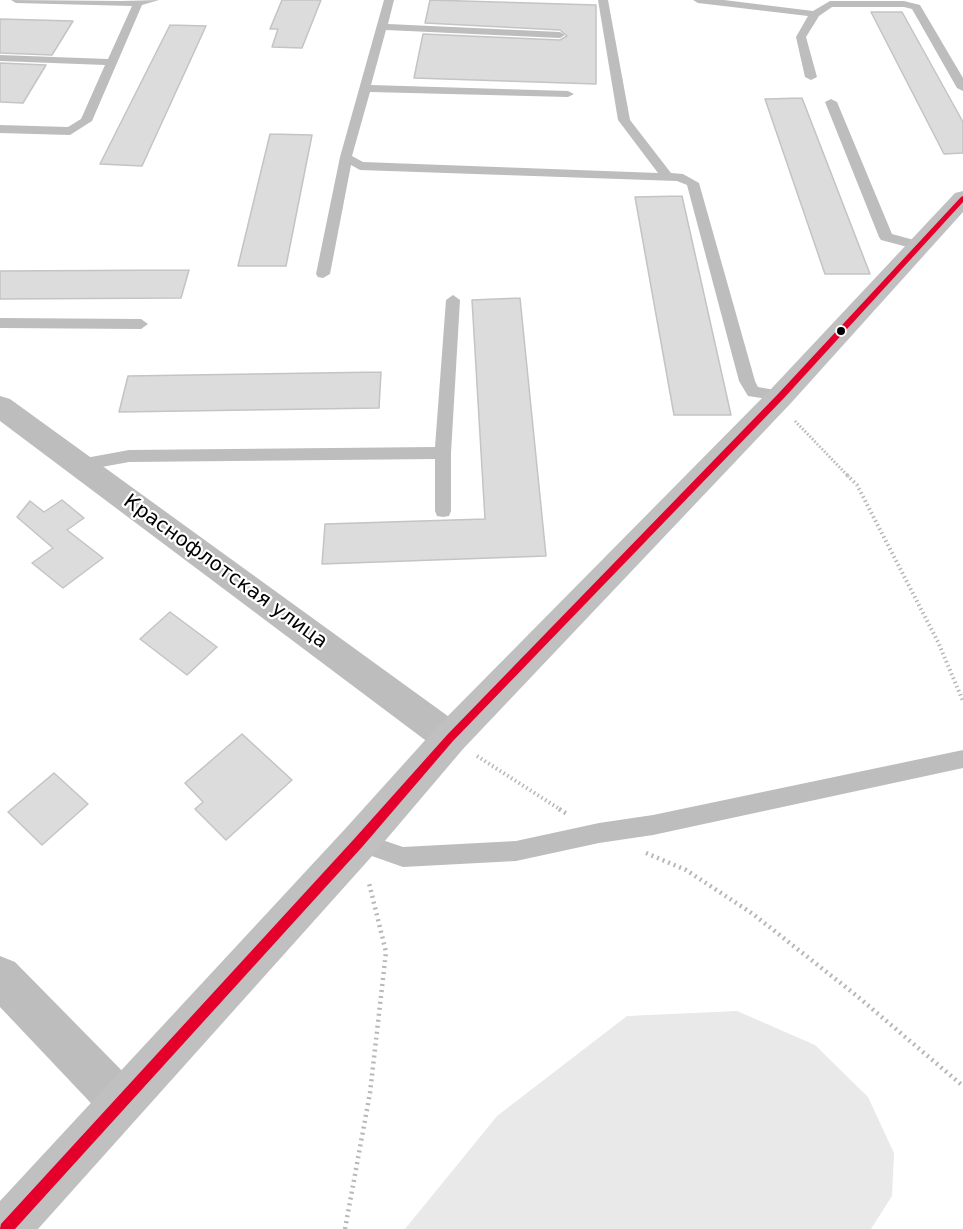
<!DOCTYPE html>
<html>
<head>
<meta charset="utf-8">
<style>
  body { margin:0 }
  canvas { display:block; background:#fff }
</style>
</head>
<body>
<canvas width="963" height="1229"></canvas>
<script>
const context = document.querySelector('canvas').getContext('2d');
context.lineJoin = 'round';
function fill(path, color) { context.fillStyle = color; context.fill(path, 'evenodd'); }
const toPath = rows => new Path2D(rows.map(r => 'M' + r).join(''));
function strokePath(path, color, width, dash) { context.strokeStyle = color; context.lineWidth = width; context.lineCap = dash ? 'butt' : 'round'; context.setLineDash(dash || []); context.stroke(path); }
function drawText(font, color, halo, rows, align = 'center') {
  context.font = font + ' "DejaVu Sans",sans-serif'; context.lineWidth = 4.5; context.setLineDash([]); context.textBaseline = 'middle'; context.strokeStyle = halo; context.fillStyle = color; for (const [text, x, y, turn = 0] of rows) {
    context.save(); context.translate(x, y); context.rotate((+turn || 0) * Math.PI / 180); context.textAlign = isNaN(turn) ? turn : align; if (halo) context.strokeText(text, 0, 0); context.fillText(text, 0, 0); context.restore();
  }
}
const green = toPath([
  [737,1011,815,1045,868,1097,894,1153,892,1196,871,1229,405,1229,497,1116,627,1016]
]);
const building = toPath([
  [282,0,321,0,302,48,272,47,278,29,270,29,282,0],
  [430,0,596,5,596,84,414,78,423,34,560,40,567,36,560,30,425,23,430,0],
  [871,12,902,12,963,122,963,153,944,154,871,12],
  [0,19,73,21,52,55,0,53,0,19],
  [170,25,206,26,142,166,100,164,170,25],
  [0,63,46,65,23,103,0,102,0,63],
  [802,98,870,274,825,274,765,99,802,98],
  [270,134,312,135,286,266,238,266,270,134],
  [682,196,731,415,674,415,635,197,682,196],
  [189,270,181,298,0,299,0,271,189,270],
  [520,298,546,556,322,564,325,524,485,519,472,300,520,298],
  [381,372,379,408,119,412,128,376,381,372],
  [62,500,84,518,67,530,103,558,63,588,32,563,53,548,17,517,30,501,44,512,62,500],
  [170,612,217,647,187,675,140,639,170,612],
  [242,734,292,780,226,840,195,809,203,802,185,783,242,734],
  [54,773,88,804,42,845,8,812,54,773]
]);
const pathFar2 = toPath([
  [795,421,849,477]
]);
const pathFar1 = toPath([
  [847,475,857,485,938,642,963,701],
  [477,756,561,810]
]);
const path = toPath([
  [559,809,567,814],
  [646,853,686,870,753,914,857,996,963,1086],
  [345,1229,370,1093,386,952,369,883]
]);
const lane = toPath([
  [11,0,122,1,159,0,142,5,92,121,70,135,0,133,0,125,68,127,81,119,105,65,0,61,0,55,108,59,132,6,16,3,11,0],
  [384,0,394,0,388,24,560,32,565,35,560,38,386,30,371,85,568,91,574,94,568,97,370,92,352,156,363,162,658,173,618,120,598,0,608,0,630,120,671,173,683,174,699,183,755,381,758,387,786,392,789,396,786,400,781,401,748,396,739,381,687,185,677,181,360,170,351,165,330,274,323,278,318,277,316,274,340,157,384,0],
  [693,0,724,0,813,11,830,1,904,1,920,5,963,78,963,91,957,88,912,9,904,7,832,7,819,16,806,37,817,77,811,80,805,77,796,37,808,16,698,3,693,0],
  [831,99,837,102,892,234,925,243,927,246,925,249,915,249,881,240,879,237,825,102,831,99],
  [453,295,460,300,451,453,451,511,449,516,443,517,437,516,435,511,435,459,129,462,80,471,74,469,72,465,74,461,80,459,129,450,435,447,446,300,453,295],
  [0,318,141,319,148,324,141,329,0,328,0,318],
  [963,750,963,768,653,835,599,843,516,861,403,867,352,849,349,842,352,835,359,832,403,847,516,841,599,823,653,815,963,750]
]);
const street = toPath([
  [0,396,10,399,463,727,468,738,463,749,450,754,437,749,0,421,0,396],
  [0,956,15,962,137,1086,143,1102,137,1118,121,1124,105,1118,0,1007,0,956]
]);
const secondary = toPath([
  [963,191,963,212,791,403,463,749,373,855,38,1229,0,1229,0,1201,345,829,437,727,771,389,955,193,963,191]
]);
const bus1 = toPath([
  [963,196,963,202,784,398,453,741,363,846,15,1229,0,1229,1,1224,355,838,447,735,778,394,961,197,963,196]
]);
const markers = [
  [841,331,5,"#000"]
];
const streetNames = [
  ["Краснофлотская улица",225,572,36]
];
fill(green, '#e9e9e9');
fill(building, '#dcdcdc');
strokePath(building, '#c4c4c4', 1.5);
strokePath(pathFar2, '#b8b8b8', 3, [1.5, 2]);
strokePath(pathFar1, '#b8b8b8', 4, [1.5, 3]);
strokePath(path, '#b8b8b8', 4.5, [2, 4]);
fill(lane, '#bdbdbd');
fill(street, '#bdbdbd');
fill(secondary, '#c0c0c0');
fill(bus1, '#e4002b');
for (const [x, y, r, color] of markers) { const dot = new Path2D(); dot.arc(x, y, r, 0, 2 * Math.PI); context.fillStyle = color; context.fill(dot); strokePath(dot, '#fff', 2); }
drawText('20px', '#000', '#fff', streetNames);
</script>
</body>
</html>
